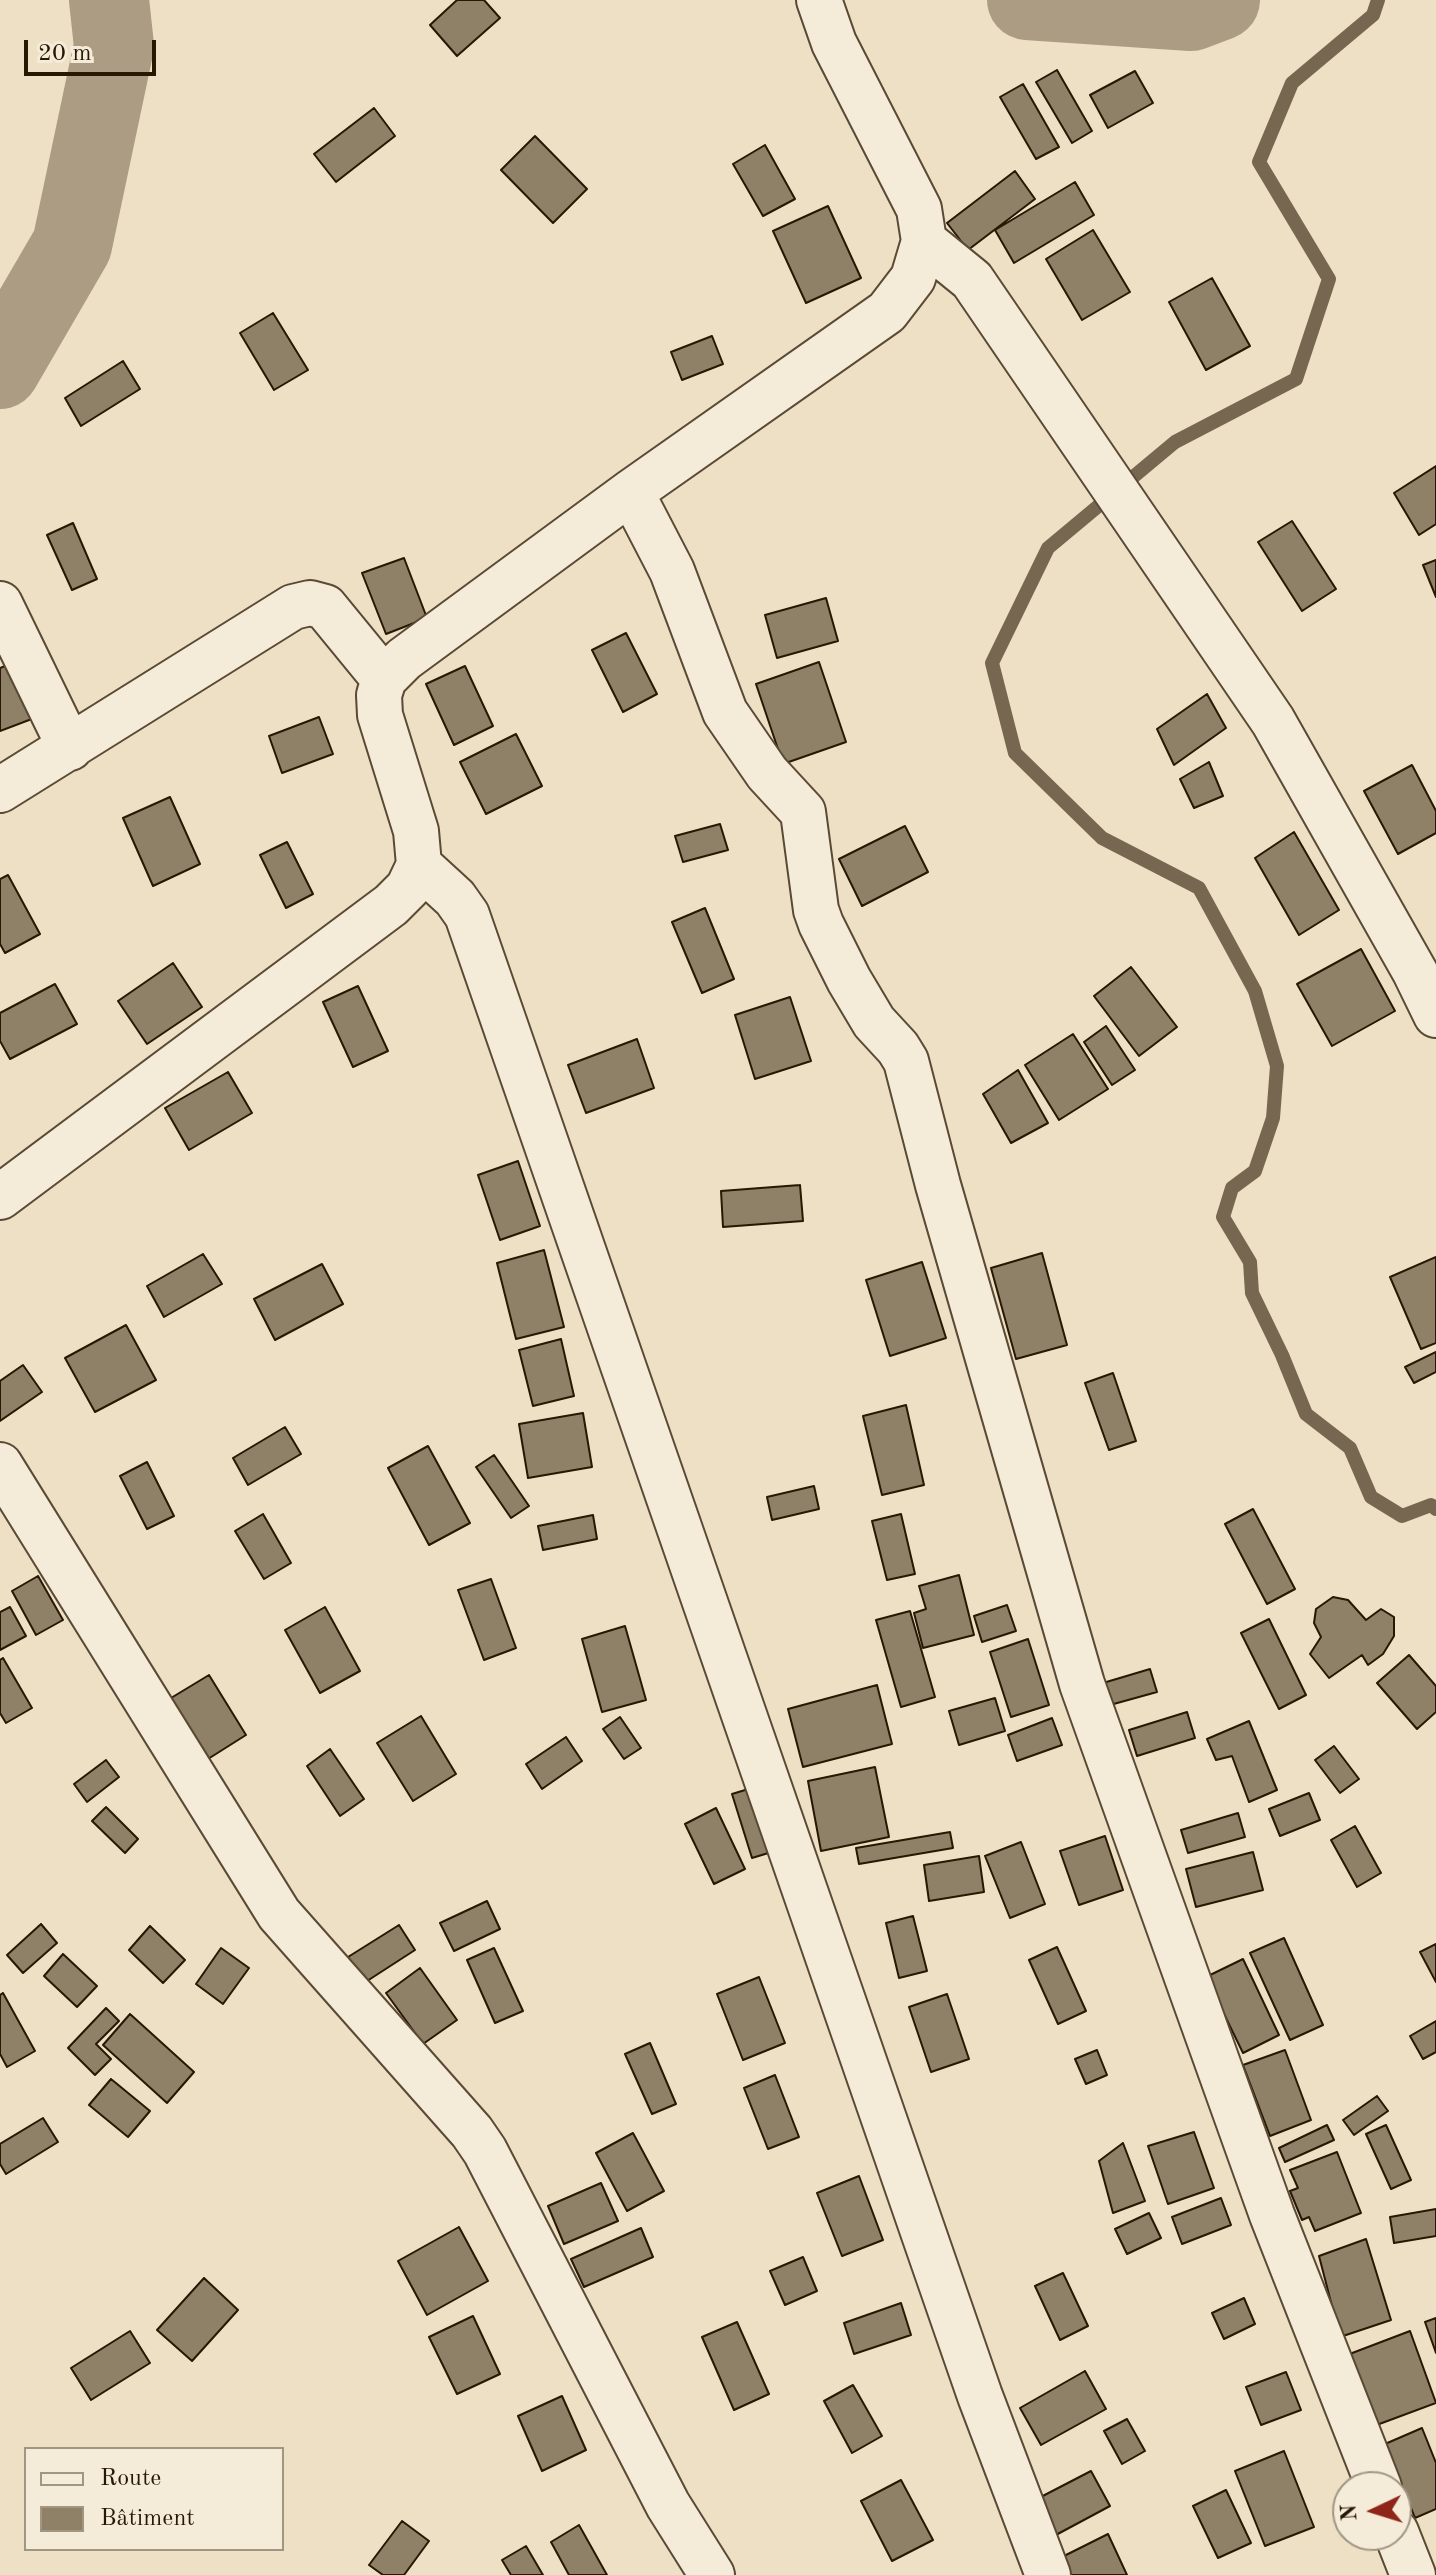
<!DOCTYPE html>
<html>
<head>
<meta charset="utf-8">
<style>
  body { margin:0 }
  #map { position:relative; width:1436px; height:2575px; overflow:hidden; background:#eee0c5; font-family:"Old Standard TT",serif }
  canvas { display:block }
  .legend { position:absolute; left:24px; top:2447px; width:260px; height:104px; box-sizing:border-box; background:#f4ebd9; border:2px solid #a29683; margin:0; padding:10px 14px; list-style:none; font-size:24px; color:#281703 }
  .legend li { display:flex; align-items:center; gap:16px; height:40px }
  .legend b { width:40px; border:2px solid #a29683 }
  .north { position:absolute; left:1332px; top:2471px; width:80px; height:80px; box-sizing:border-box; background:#f4ebd9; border:2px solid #a29683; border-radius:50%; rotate:266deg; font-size:22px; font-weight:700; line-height:32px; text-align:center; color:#281703 }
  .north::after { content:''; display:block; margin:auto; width:28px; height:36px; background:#8f2418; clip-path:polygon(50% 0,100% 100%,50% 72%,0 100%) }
  .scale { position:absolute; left:24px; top:40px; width:132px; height:36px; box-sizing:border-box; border:4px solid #281703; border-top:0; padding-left:10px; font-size:24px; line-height:28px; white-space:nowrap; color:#281703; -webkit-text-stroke:6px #f4ebd9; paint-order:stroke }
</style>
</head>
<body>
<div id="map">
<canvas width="1436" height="2575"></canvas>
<ul class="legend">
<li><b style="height:10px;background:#f4ebd9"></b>Route</li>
<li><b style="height:22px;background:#8f8068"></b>Bâtiment</li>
</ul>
<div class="north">N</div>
<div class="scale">20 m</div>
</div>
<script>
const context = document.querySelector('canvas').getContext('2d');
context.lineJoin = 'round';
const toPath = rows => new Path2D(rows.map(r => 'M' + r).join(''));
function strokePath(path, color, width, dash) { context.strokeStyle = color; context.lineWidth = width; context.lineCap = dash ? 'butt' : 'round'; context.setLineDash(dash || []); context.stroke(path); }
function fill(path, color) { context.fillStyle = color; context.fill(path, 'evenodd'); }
const stream = toPath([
  [1378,0,1373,15,1292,83,1259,162,1329,279,1296,379,1175,442,1048,548,992,663,1015,753,1102,838,1199,888,1255,991,1277,1066,1273,1118,1255,1171,1232,1188,1223,1217,1250,1262,1252,1293,1282,1355,1306,1414,1350,1448,1371,1497,1402,1516,1431,1505,1436,1509]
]);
const river = toPath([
  [1027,0,1191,11,1220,0],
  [0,369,72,245,114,46,109,0]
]);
const building = toPath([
  [457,0,484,0,500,18,457,56,430,25,457,0],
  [1057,70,1092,131,1072,143,1036,82,1057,70],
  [1135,71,1153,103,1108,128,1090,95,1135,71],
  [1023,84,1059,147,1036,159,1000,97,1023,84],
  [374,108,395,136,336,182,314,154,374,108],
  [535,136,587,189,553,223,501,170,535,136],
  [765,145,795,199,763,216,733,164,765,145],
  [1015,171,1035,199,968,250,947,223,1015,171],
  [1075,182,1094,215,1014,263,995,230,1075,182],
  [828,206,861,278,806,303,773,231,828,206],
  [1093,230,1130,292,1082,320,1046,259,1093,230],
  [1212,278,1250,346,1206,370,1169,302,1212,278],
  [273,313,308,370,274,390,240,333,273,313],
  [712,336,723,364,682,380,671,352,712,336],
  [123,361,140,389,81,426,65,398,123,361],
  [1436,466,1436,524,1419,535,1394,493,1436,466],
  [1292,521,1336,589,1302,611,1258,542,1292,521],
  [73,523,97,579,72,590,47,535,73,523],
  [404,558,427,618,386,634,362,573,404,558],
  [1436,560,1436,597,1423,565,1436,560],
  [826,598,838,641,777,658,765,615,826,598],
  [626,633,657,694,623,712,592,650,626,633],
  [17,661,37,717,0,731,0,668,17,661],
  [819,662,846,742,783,764,756,684,819,662],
  [465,666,493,726,454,745,426,684,465,666],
  [1207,694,1226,728,1174,765,1157,729,1207,694],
  [319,717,333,754,282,773,269,736,319,717],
  [516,734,542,786,486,814,460,762,516,734],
  [1209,762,1223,796,1194,808,1180,779,1209,762],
  [1412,765,1436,811,1436,833,1398,854,1364,791,1412,765],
  [170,797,200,864,153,886,123,818,170,797],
  [720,824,728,850,683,862,675,836,720,824],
  [905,826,928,872,862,906,839,859,905,826],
  [1294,832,1339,910,1299,935,1255,858,1294,832],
  [287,842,313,894,286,908,260,855,287,842],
  [8,875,40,934,5,953,0,944,0,879,8,875],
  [705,908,734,979,702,993,672,922,705,908],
  [1361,949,1395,1011,1332,1046,1297,984,1361,949],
  [173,963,202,1007,147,1044,118,1001,173,963],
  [1131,967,1177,1027,1139,1056,1094,996,1131,967],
  [55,984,77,1024,10,1059,0,1041,0,1013,55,984],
  [358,986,388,1051,353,1067,323,1002,358,986],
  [790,997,811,1061,755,1079,735,1015,790,997],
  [1106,1026,1135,1070,1112,1085,1084,1042,1106,1026],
  [1073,1034,1108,1089,1059,1120,1025,1065,1073,1034],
  [637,1039,654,1088,586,1113,568,1065,637,1039],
  [1018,1070,1048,1123,1011,1143,983,1094,1018,1070],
  [228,1072,252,1113,189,1150,165,1108,228,1072],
  [518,1161,540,1226,500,1240,478,1175,518,1161],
  [800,1185,803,1221,723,1227,721,1191,800,1185],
  [544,1250,564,1327,516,1339,497,1263,544,1250],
  [1042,1253,1067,1345,1016,1359,991,1268,1042,1253],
  [203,1254,222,1284,164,1317,147,1286,203,1254],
  [1436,1257,1436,1343,1421,1349,1390,1277,1436,1257],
  [922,1262,946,1338,890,1356,866,1280,922,1262],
  [322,1264,343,1304,275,1340,254,1299,322,1264],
  [126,1325,156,1380,95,1412,65,1358,126,1325],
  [561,1339,574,1396,533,1406,519,1350,561,1339],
  [1436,1352,1436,1372,1414,1383,1405,1367,1436,1352],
  [23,1365,42,1392,0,1421,0,1381,23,1365],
  [1113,1373,1136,1441,1109,1450,1085,1383,1113,1373],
  [906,1405,924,1485,882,1495,863,1416,906,1405],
  [583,1413,592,1467,528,1478,519,1424,583,1413],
  [285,1427,301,1454,248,1485,233,1458,285,1427],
  [428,1446,470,1523,429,1545,388,1468,428,1446],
  [494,1455,529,1506,511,1518,476,1467,494,1455],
  [147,1462,174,1516,147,1529,120,1476,147,1462],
  [814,1486,819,1509,772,1520,767,1497,814,1486],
  [1253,1509,1295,1589,1267,1604,1225,1524,1253,1509],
  [263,1514,291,1563,264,1579,235,1531,263,1514],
  [901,1514,915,1574,887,1580,872,1521,901,1514],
  [593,1515,597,1539,543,1550,538,1526,593,1515],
  [959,1575,974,1635,923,1648,914,1613,926,1609,919,1586,959,1575],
  [38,1576,63,1620,36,1635,12,1591,38,1576],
  [491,1579,516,1648,484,1660,458,1590,491,1579],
  [1333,1597,1348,1600,1366,1620,1381,1609,1394,1617,1394,1636,1383,1654,1368,1665,1362,1655,1329,1678,1310,1654,1321,1637,1314,1623,1316,1609,1333,1597],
  [1007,1605,1016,1631,982,1642,974,1616,1007,1605],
  [10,1607,26,1636,0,1650,0,1612,10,1607],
  [325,1607,360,1671,320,1693,285,1630,325,1607],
  [910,1611,935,1697,901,1707,876,1620,910,1611],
  [1269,1619,1306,1695,1279,1709,1241,1633,1269,1619],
  [625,1626,646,1700,602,1712,582,1639,625,1626],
  [1028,1639,1049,1705,1011,1717,990,1652,1028,1639],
  [1409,1655,1436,1686,1436,1712,1417,1729,1377,1683,1409,1655],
  [3,1658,32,1708,6,1723,0,1713,0,1660,3,1658],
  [1150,1669,1157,1692,1110,1705,1103,1683,1150,1669],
  [209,1675,246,1735,208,1759,171,1698,209,1675],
  [877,1685,892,1744,803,1767,788,1709,877,1685],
  [995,1698,1005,1731,959,1745,949,1711,995,1698],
  [1187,1712,1195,1738,1137,1756,1129,1730,1187,1712],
  [421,1716,456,1774,413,1801,377,1743,421,1716],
  [620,1717,641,1748,624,1759,603,1729,620,1717],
  [1052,1718,1062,1745,1017,1761,1008,1735,1052,1718],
  [1249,1721,1277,1790,1249,1802,1232,1756,1216,1760,1207,1739,1249,1721],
  [566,1737,582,1761,542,1789,526,1764,566,1737],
  [1334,1746,1359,1779,1340,1793,1315,1760,1334,1746],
  [330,1749,364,1799,340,1816,307,1766,330,1749],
  [106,1760,119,1777,87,1802,74,1784,106,1760],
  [875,1767,889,1837,821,1851,808,1781,875,1767],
  [755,1787,775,1851,752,1858,732,1794,755,1787],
  [1309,1793,1320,1820,1280,1836,1269,1809,1309,1793],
  [106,1807,138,1839,125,1853,92,1821,106,1807],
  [716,1808,745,1869,714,1884,685,1824,716,1808],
  [1238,1813,1245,1837,1188,1853,1181,1830,1238,1813],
  [1355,1826,1381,1873,1357,1887,1331,1840,1355,1826],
  [950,1832,953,1848,859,1864,856,1848,950,1832],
  [1105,1836,1123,1890,1079,1905,1060,1851,1105,1836],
  [1021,1842,1045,1904,1010,1918,985,1856,1021,1842],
  [1253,1852,1263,1890,1196,1907,1186,1869,1253,1852],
  [979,1856,984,1892,929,1901,924,1865,979,1856],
  [487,1901,500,1929,454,1951,440,1923,487,1901],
  [913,1916,927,1971,899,1978,886,1923,913,1916],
  [41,1924,57,1943,23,1973,7,1955,41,1924],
  [399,1925,415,1950,364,1983,348,1957,399,1925],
  [150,1926,185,1960,163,1983,129,1950,150,1926],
  [1284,1938,1323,2025,1290,2040,1250,1953,1284,1938],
  [1436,1944,1436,1982,1420,1952,1436,1944],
  [1057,1947,1086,2011,1058,2024,1029,1960,1057,1947],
  [221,1948,249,1968,223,2004,196,1984,221,1948],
  [494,1948,523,2011,495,2023,467,1960,494,1948],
  [63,1954,97,1986,77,2007,44,1976,63,1954],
  [1243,1959,1279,2035,1243,2053,1206,1977,1243,1959],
  [420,1968,457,2020,423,2044,386,1993,420,1968],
  [759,1977,785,2043,743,2060,717,1994,759,1977],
  [3,1993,35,2051,7,2067,0,2054,0,1995,3,1993],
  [947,1994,969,2059,931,2072,909,2007,947,1994],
  [106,2008,119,2021,96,2044,111,2059,95,2075,68,2048,106,2008],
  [130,2014,194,2072,167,2103,103,2045,130,2014],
  [1436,2021,1436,2052,1423,2059,1410,2036,1436,2021],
  [650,2043,676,2104,652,2114,625,2054,650,2043],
  [1097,2050,1107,2075,1086,2084,1075,2059,1097,2050],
  [1285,2050,1311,2120,1270,2136,1243,2065,1285,2050],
  [775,2075,799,2137,768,2149,744,2088,775,2075],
  [111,2079,150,2111,128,2137,89,2105,111,2079],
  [1377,2096,1388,2111,1354,2135,1343,2120,1377,2096],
  [43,2118,58,2142,6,2174,0,2164,0,2144,43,2118],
  [1327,2125,1334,2140,1285,2162,1279,2148,1327,2125],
  [1386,2125,1411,2180,1391,2189,1366,2134,1386,2125],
  [1194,2132,1214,2188,1168,2204,1148,2146,1194,2132],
  [633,2133,664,2191,627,2211,596,2153,633,2133],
  [1123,2143,1145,2201,1113,2213,1099,2161,1123,2143],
  [1337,2152,1361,2213,1315,2231,1309,2217,1302,2220,1290,2191,1298,2188,1290,2170,1337,2152],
  [859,2176,883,2240,842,2256,817,2193,859,2176],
  [601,2183,618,2221,564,2244,548,2206,601,2183],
  [1221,2198,1231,2225,1182,2244,1172,2217,1221,2198],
  [1436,2209,1436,2236,1394,2243,1390,2217,1436,2209],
  [1149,2213,1161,2238,1127,2254,1115,2229,1149,2213],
  [459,2227,488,2281,427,2315,398,2261,459,2227],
  [641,2228,653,2257,584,2287,571,2259,641,2228],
  [1366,2239,1391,2320,1340,2337,1319,2256,1366,2239],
  [803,2257,817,2291,785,2305,770,2271,803,2257],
  [1063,2273,1088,2326,1060,2340,1035,2286,1063,2273],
  [204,2278,238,2310,192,2361,157,2330,204,2278],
  [1244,2298,1255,2324,1224,2339,1212,2313,1244,2298],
  [901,2303,911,2335,854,2354,844,2323,901,2303],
  [473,2316,500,2374,457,2394,429,2337,473,2316],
  [1436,2318,1436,2353,1425,2322,1436,2318],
  [737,2322,769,2394,734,2410,702,2337,737,2322],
  [130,2331,150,2363,91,2400,71,2368,130,2331],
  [1410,2331,1436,2403,1374,2426,1347,2355,1410,2331],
  [1085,2371,1106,2409,1041,2445,1020,2408,1085,2371],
  [1286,2372,1301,2410,1261,2425,1246,2387,1286,2372],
  [853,2385,882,2436,852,2453,824,2401,853,2385],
  [562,2396,586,2450,542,2471,518,2416,562,2396],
  [1127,2419,1145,2451,1122,2464,1104,2431,1127,2419],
  [1422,2428,1436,2463,1436,2509,1415,2518,1385,2444,1422,2428],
  [1284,2451,1314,2527,1265,2546,1235,2471,1284,2451],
  [1091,2471,1110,2506,1054,2536,1035,2500,1091,2471],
  [901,2480,933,2540,892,2561,861,2501,901,2480],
  [1226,2490,1251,2543,1218,2558,1193,2506,1226,2490],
  [402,2521,429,2541,404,2575,383,2575,369,2565,402,2521],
  [579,2525,607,2575,569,2575,551,2542,579,2525],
  [1108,2534,1127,2575,1068,2575,1060,2558,1108,2534],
  [526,2546,543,2575,511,2575,502,2560,526,2546]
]);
const minor = toPath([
  [924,241,972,280,1273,721,1415,972,1436,1015],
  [631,492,672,571,725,712,767,773,803,812,816,910,821,924,849,980,874,1022,898,1048,906,1061,938,1185,1082,1684,1272,2215,1379,2487],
  [0,604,70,748],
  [0,790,293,607,310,603,325,607,384,679],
  [419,865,455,898,467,915,980,2396,1048,2575],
  [0,1197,391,905,408,888,419,865,416,831,380,715,379,695,384,679,404,659,631,492,887,312,913,278,924,241,919,209,834,43,819,0],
  [0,1465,279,1914,472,2132,485,2151,668,2505,712,2575],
  [1396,2532,1413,2575]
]);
strokePath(stream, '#776750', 14);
strokePath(river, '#ab9c83', 80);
fill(building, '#8f8068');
strokePath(building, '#281703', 2);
strokePath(minor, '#5a4934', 48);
strokePath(minor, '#f4ebd9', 44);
</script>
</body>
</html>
